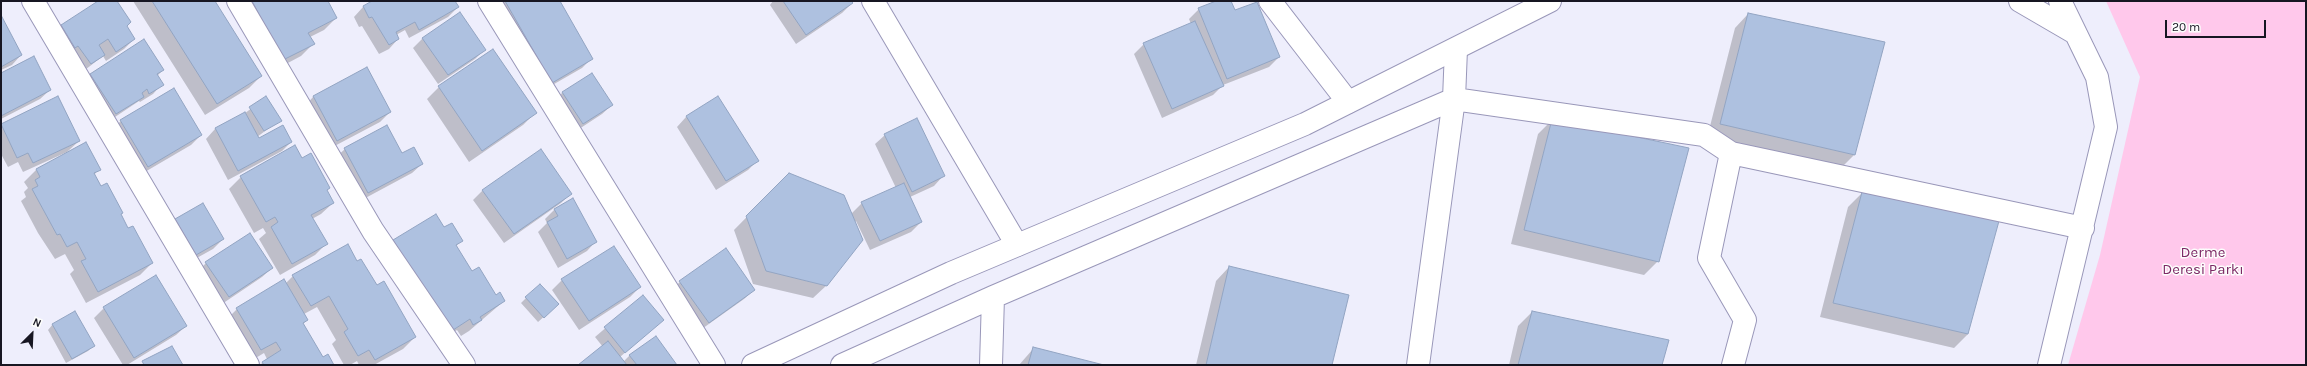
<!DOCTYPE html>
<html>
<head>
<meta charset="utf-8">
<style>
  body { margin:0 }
  #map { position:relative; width:2307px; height:366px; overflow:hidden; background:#eeeefc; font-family:Karla,sans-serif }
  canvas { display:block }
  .frame { position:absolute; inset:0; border:2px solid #171622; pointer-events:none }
  .north { position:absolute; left:12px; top:314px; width:40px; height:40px; -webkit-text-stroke:3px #fcfdfc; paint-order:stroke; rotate:24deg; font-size:11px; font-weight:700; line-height:16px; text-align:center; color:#171622 }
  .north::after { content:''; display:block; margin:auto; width:14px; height:18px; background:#171622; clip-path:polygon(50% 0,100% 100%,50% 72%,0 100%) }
  .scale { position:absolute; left:2165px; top:20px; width:101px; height:18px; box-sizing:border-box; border:2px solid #171622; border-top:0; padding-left:5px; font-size:12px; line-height:14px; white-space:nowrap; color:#171622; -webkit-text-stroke:3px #fcfdfc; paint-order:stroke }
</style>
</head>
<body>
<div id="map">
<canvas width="2307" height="366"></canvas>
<div class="frame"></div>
<div class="north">N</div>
<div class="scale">20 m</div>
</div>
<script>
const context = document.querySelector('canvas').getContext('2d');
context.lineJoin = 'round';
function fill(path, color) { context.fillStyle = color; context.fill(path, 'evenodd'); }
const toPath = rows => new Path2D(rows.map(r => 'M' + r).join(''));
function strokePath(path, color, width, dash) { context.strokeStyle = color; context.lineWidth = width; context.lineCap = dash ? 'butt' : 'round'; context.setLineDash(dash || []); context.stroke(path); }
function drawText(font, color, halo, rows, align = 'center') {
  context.font = font + ' Karla,sans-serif'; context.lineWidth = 3; context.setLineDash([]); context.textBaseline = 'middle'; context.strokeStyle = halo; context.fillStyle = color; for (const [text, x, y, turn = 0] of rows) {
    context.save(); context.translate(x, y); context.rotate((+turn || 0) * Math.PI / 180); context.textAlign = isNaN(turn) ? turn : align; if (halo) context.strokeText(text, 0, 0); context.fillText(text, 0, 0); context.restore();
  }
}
const green = toPath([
  [2106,1,2306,1,2306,365,2068,365,2100,255,2140,77]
]);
const shadow = toPath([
  [99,1,116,1,126,26,134,39,124,49,106,61,103,56,81,73,52,36,61,26],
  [133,1,214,1,261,76,249,88,205,115],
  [234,1,327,1,336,18,324,30,310,37,313,44,301,56,271,72],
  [374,1,454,1,458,7,448,17,409,38,405,30,396,35,398,39,389,49,379,54,362,26,359,27,354,17,363,7],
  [491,1,558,1,592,58,582,68,542,91],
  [773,1,850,1,852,3,842,13,796,44,770,5],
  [1219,1,1230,1,1234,11,1279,57,1269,67,1223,85,1213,95,1162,118,1134,54,1144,44,1191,24,1189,19,1199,9],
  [1748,14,1883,42,1854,155,1840,169,1707,138,1735,28],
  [1,17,21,55,12,65,1,70],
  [423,38,484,50,475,59,438,84,413,48],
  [144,40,163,70,157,76,162,84,153,94,140,102,139,101,106,123,81,84,90,75],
  [493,51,535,113,523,125,469,162,427,99,439,87],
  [366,68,390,112,380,122,327,150,304,107,313,97],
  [1,74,50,90,40,99,1,119],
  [592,74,612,105,602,114,573,133,553,103,562,93],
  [58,97,79,141,67,152,23,172,18,162,8,167,1,154,1,125],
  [266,97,280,120,257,137,258,139,291,142,282,151,228,180,206,139,215,129,244,114],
  [718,97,758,160,748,170,716,190,677,127,686,117],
  [1552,120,1658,261,1644,275,1511,244,1538,134],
  [121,121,201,135,191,145,138,176,111,130],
  [885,135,943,176,934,186,910,197,921,222,911,232,870,250,856,221,855,222,827,285,813,298,753,284,734,230,789,174,851,214,862,203,896,188,875,144],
  [345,149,401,155,422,164,412,173,358,202,335,158],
  [302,160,326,191,333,203,321,214,312,219,327,243,315,255,280,275,259,239,266,233,263,228,254,233,229,189,241,177],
  [99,169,94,175,128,230,152,263,140,275,86,303,70,274,74,270,65,254,55,259,38,233,21,201,26,197,24,192,28,188,24,182,36,170],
  [483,190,570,194,561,203,504,243,473,200],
  [1862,193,1968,334,1954,348,1820,317,1848,207],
  [203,204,223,239,213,249,186,264,166,230,175,220],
  [555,209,596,241,587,251,558,268,538,232,547,223,545,219],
  [444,229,462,240,456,246,472,272,496,296,504,301,469,331,461,336,457,330,437,343,382,252,394,240],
  [357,262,415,337,403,349,374,365,359,365,357,361,350,365,344,365,332,344,336,340,317,307,304,314,307,320,302,325,322,358,333,365,260,365,267,359,264,353,249,362,225,321,237,309,285,284,293,276],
  [206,263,272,268,262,277,219,306,196,273],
  [1229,267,1331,365,1196,365,1216,281],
  [156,277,186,326,176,335,127,365,123,365,94,318,104,308],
  [562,280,640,287,630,297,579,330,552,290],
  [680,282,754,290,744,299,699,331,670,291],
  [643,296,663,320,620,357,623,362,630,355,675,365,580,365,603,347,595,337],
  [526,298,558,304,538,322,521,303],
  [1532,312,1661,365,1509,365,1518,326],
  [53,324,93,346,88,351,66,363,48,330],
  [1033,349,1100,365,1019,365]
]);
const building = toPath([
  [98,1,117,1,131,22,127,26,135,39,116,52,108,39,99,45,105,55,91,64,78,46,75,48,61,25,98,1],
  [152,1,215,1,262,76,217,104,152,1],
  [252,1,328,1,337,18,308,33,315,44,283,60,252,1],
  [372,1,455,1,459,7,419,30,415,22,396,32,399,39,389,45,372,17,369,18,363,6,372,1],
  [505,1,560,1,593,59,552,83,505,1],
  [783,1,851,1,853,3,806,35,783,1],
  [1216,1,1231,1,1235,10,1257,2,1280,57,1227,79,1198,8,1216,1],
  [460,12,486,50,448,75,422,38,460,12],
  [1748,13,1885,42,1855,155,1720,124,1748,13],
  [1,15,22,55,1,67,1,15],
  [1195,21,1224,86,1172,109,1143,43,1195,21],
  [144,39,164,70,157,74,164,85,149,94,147,89,142,93,144,97,116,114,90,74,144,39],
  [493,49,537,113,482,151,438,86,493,49],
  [34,56,51,90,1,116,1,73,34,56],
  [367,67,391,112,337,141,313,96,367,67],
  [592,73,613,105,583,124,562,92,592,73],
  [174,88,202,135,148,167,120,120,174,88],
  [58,96,80,141,33,163,28,153,17,158,1,124,58,96],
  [266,96,282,121,264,131,249,107,266,96],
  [718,96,759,161,726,181,686,116,718,96],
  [245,112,259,138,283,125,292,142,238,171,215,128,245,112],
  [917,118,945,176,912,192,884,134,917,118],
  [1552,119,1689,148,1659,262,1524,230,1552,119],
  [387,125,402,153,414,147,423,164,368,193,344,148,387,125],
  [86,142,101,170,94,173,101,186,107,183,123,213,121,214,128,228,133,226,153,263,98,292,81,261,86,259,77,242,67,247,60,234,57,235,32,189,38,186,35,180,40,177,36,169,86,142],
  [295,145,302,158,311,153,330,188,327,190,334,203,311,215,328,244,292,264,271,227,278,222,275,217,266,222,240,176,295,145],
  [541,149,572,194,514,234,482,190,541,149],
  [789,173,844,195,863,240,827,286,766,271,746,216,789,173],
  [904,183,922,222,880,241,861,202,904,183],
  [1862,192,1999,221,1968,334,1833,303,1862,192],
  [573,198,597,242,567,259,547,222,558,216,554,209,573,198],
  [203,203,224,239,196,255,175,219,203,203],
  [436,214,444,227,452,223,463,241,456,245,472,271,479,267,496,295,500,292,505,301,480,317,482,320,473,325,470,319,450,332,393,240,436,214],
  [250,233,273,268,229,297,205,262,250,233],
  [348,244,357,261,361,259,377,285,384,281,416,337,375,360,369,350,358,356,344,332,348,329,329,296,311,306,292,275,348,244],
  [614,246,641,287,589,321,561,279,614,246],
  [726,248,755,290,709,323,679,281,726,248],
  [1229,266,1349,295,1332,365,1206,365,1229,266],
  [156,275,187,326,134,358,103,307,156,275],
  [284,279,308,320,303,323,323,357,328,354,334,365,264,365,262,362,281,350,276,342,261,350,236,308,284,279],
  [540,284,559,304,544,318,525,297,540,284],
  [643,295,664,320,625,353,604,327,643,295],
  [75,311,95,346,72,359,52,324,75,311],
  [1532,311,1669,340,1662,365,1518,365,1532,311],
  [656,336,677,365,637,365,629,355,656,336],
  [608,341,627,365,578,365,608,341],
  [172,346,183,365,144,365,142,361,172,346],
  [1033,347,1104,365,1028,365,1033,347]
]);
const street = toPath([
  [33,1,248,365],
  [238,1,373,231,464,365],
  [489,1,714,365],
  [873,1,1017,245],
  [1270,1,1348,102],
  [2020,1,2075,33],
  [842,365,993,297,1454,99,1704,135,1731,153],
  [991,365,993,297],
  [1418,365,1454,99,1456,49],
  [1733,365,1745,320,1709,258,1731,153,2083,228],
  [2049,365,2106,127,2097,77,2060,1]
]);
const secondary = toPath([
  [753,365,951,273,1305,124,1550,1]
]);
const parkNames = [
  ["Derme",2203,253],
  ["Deresi Parkı",2203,270]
];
fill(green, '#ffc8eb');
fill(shadow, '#0003');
fill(building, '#aec1e0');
strokePath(building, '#92a4c2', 1);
strokePath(street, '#9997b9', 24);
strokePath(secondary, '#9997b9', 24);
strokePath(street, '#fff', 22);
strokePath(secondary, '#fff', 22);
drawText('15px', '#7d2966', '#fcfdfc', parkNames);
</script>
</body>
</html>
